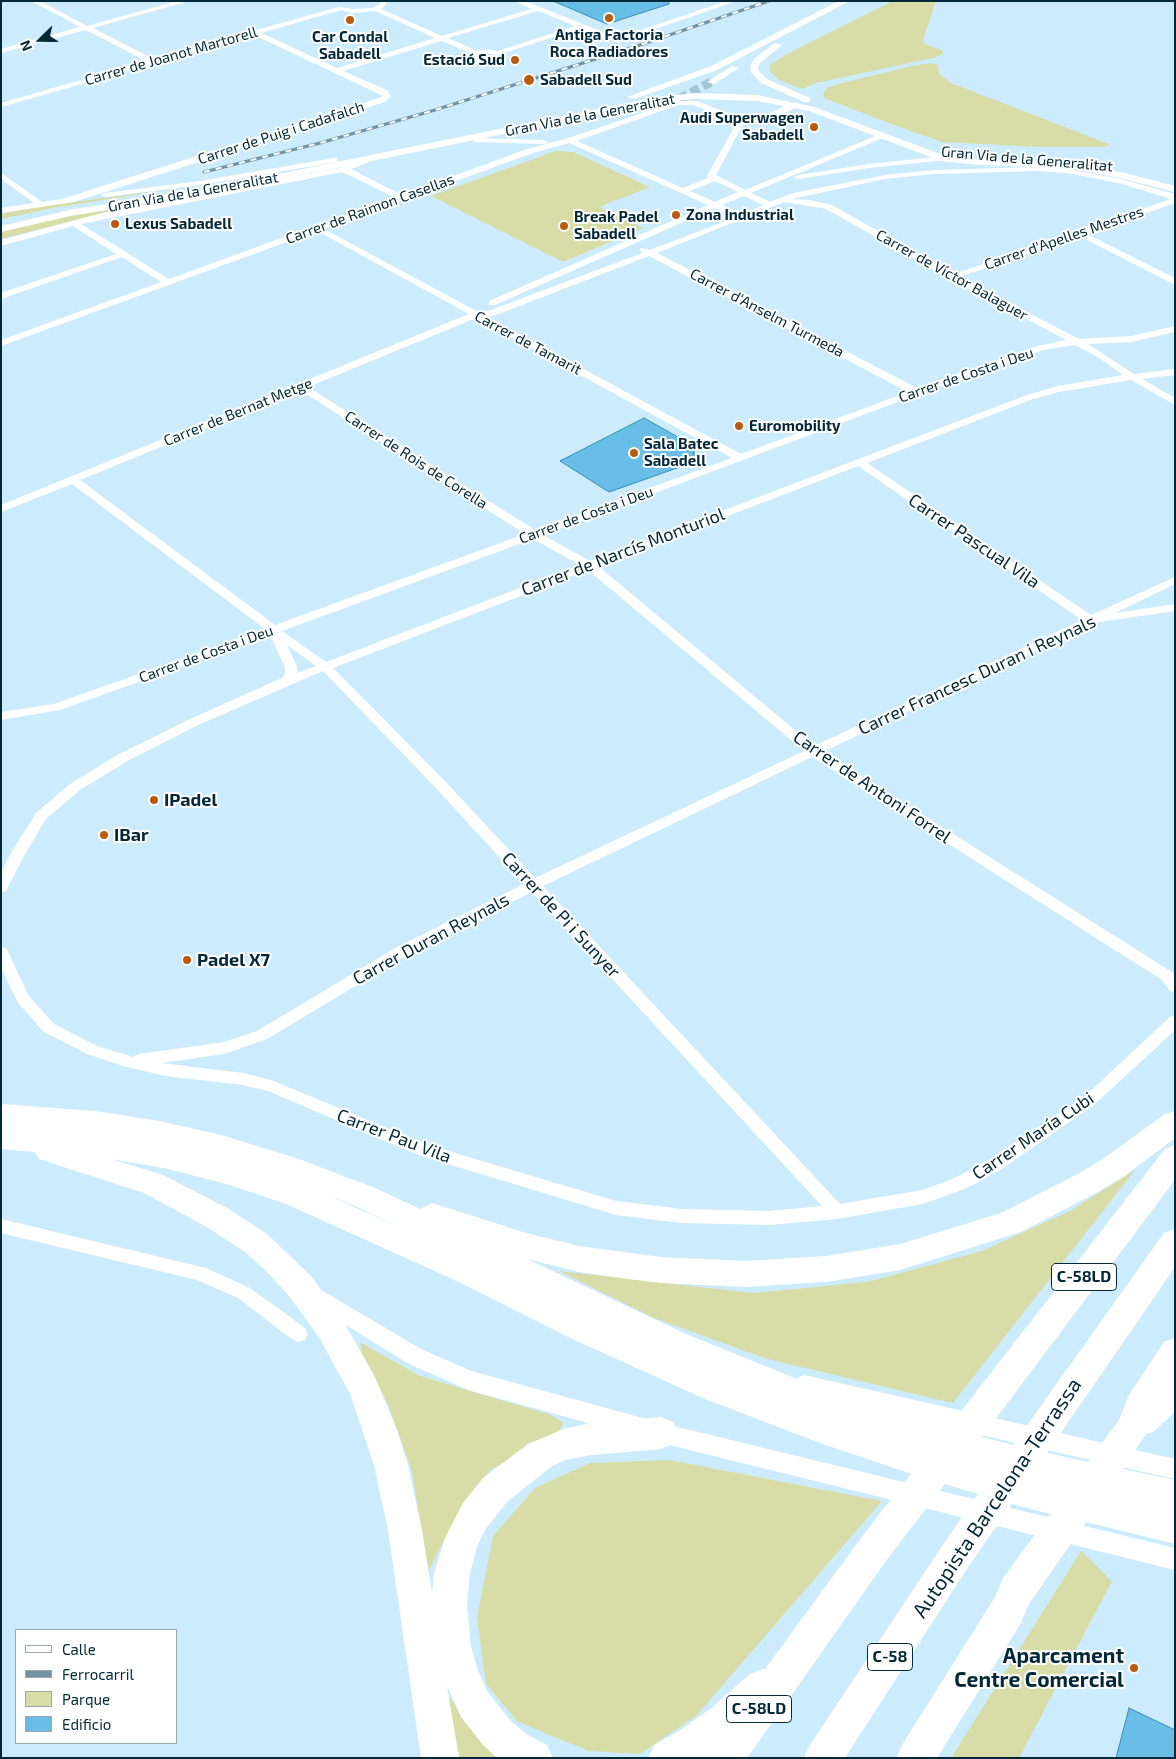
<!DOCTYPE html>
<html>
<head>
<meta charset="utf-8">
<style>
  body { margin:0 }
  #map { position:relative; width:1176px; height:1759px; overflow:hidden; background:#ccecfd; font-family:"Exo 2",sans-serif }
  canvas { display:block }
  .frame { position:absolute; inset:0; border:2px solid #032939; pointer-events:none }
  .legend { position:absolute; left:15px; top:1629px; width:162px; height:115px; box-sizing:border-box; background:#fff; border:1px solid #9aa9b0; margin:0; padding:6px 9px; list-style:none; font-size:15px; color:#032939 }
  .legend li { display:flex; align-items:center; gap:10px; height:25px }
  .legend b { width:25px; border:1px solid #9aa9b0 }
  .north { position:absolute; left:15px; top:15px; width:50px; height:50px; -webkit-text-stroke:4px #fff; paint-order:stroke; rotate:248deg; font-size:14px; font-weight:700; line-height:20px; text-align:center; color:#032939 }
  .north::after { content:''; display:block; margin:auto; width:18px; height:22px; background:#032939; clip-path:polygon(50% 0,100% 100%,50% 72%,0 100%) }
</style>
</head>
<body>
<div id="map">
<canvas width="1176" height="1759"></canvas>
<div class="frame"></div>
<ul class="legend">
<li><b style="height:6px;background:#fff"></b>Calle</li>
<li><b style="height:6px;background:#7194a4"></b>Ferrocarril</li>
<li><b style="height:14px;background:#d8dca6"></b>Parque</li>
<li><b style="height:14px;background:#69bee7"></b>Edificio</li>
</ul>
<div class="north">N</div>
</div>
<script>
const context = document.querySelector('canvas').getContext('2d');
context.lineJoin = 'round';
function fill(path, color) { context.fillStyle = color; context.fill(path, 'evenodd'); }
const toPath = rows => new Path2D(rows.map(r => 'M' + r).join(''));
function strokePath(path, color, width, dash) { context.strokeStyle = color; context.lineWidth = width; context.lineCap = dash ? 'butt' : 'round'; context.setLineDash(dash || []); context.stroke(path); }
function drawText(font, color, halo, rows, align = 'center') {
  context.font = font + ' "Exo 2",sans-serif'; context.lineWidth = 4; context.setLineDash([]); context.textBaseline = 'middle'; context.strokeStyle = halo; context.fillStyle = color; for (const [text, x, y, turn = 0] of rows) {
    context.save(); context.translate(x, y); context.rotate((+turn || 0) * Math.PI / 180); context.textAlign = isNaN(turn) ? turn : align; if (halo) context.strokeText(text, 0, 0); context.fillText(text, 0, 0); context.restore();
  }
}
const green = toPath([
  [893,1,936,1,923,40,925,44,942,50,943,54,933,58,816,83,802,89,779,80,770,72,770,65,787,54],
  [932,63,938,65,939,74,951,83,1111,145,1103,147,1038,147,942,142,891,124,824,98,823,95,827,88,838,84,911,66],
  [556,151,573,152,650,187,599,207,643,228,563,262,431,196],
  [179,188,58,207,1,219,1,214,36,207],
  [159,202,107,212,1,239,1,231,75,215],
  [1135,1170,953,1403,767,1359,654,1318,559,1271,753,1293,867,1282,982,1251,1070,1211],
  [360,1342,420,1376,551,1415,564,1423,557,1433,489,1471,461,1508,428,1572,412,1471,388,1405,362,1353],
  [669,1460,882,1501,696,1716,640,1754,589,1751,518,1722,486,1684,477,1617,493,1536,535,1488,590,1463],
  [1081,1551,1112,1581,1019,1758,951,1758],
  [446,1694,494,1749,510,1758,460,1758]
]);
const building = toPath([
  [553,1,669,1,669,4,607,24,553,1],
  [644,418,694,446,694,462,609,492,560,461,644,418],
  [1129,1708,1175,1730,1175,1758,1116,1758,1129,1708]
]);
const tertiaryTunnel = toPath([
  [653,106,681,98,711,82]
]);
const minor = toPath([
  [31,1,40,1,87,26,177,1,189,1,93,28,153,59,339,7,352,9,372,8,379,5,381,1,387,1,384,7,381,9,442,36,531,9,515,1,525,1,618,38,726,1,736,1,618,42,581,28,504,53,507,57,502,63,486,65,472,64,467,58,471,53,441,41,343,71,387,90,391,96,385,102,74,202,1,213,1,208,34,203,1,179,1,173,42,202,62,199,379,98,383,96,254,35,1,107,1,103,146,61,86,30,1,53,1,49,80,27,31,1],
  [341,10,352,13,375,11,435,38,337,68,261,33,341,10],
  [538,11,575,26,498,51,486,49,477,51,448,38,538,11],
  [486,53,498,55,499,57,497,59,486,61,477,60,475,58,486,53],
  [677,101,697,101,748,121,754,120,792,103,798,103,798,107,759,124,743,124,716,175,745,190,878,135,885,137,751,193,770,202,793,193,885,175,934,170,1036,167,1067,169,1120,179,1175,194,1175,203,1087,234,1175,278,1175,285,1079,236,960,277,1079,339,1131,336,1175,326,1175,332,1131,342,1088,344,1134,374,1175,369,1175,375,1142,379,1175,398,1175,405,1131,380,1059,392,1033,399,867,463,1091,615,1175,577,1175,584,1115,613,1175,604,1175,611,1093,623,823,752,1172,972,1175,976,1175,992,1170,991,1162,980,812,757,543,886,840,1204,922,1190,955,1178,988,1160,1084,1097,1170,1017,1175,1015,1175,1030,1094,1105,1000,1170,967,1188,923,1204,837,1219,769,1225,682,1223,616,1215,418,1155,268,1091,243,1085,166,1076,126,1067,87,1054,44,1032,18,1003,1,968,1,947,6,948,29,996,54,1024,97,1046,133,1057,139,1054,224,1042,257,1031,397,947,524,884,434,786,323,671,198,725,129,760,80,790,46,819,25,854,6,891,1,893,1,873,11,853,36,813,70,784,119,754,190,719,282,678,285,674,285,667,270,635,60,710,1,720,1,712,54,704,265,629,72,484,1,512,1,505,469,314,317,231,1,346,1,340,161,282,122,257,1,299,1,293,116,254,73,226,1,246,1,240,102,213,340,168,366,158,369,158,369,162,351,169,402,195,527,149,572,137,677,101],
  [678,105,693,105,737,122,707,176,708,178,683,188,577,141,678,105],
  [569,143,708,205,489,301,489,305,495,305,715,208,736,217,650,250,641,248,640,250,642,253,491,310,478,312,324,229,533,153,569,143],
  [1036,171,1067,173,1119,183,1171,199,954,274,832,205,809,200,791,199,885,179,934,174,1036,171],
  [342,172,394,197,169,279,81,224,342,172],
  [715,181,738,192,715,202,690,191,715,181],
  [744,196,763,205,743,214,722,205,744,196],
  [784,202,826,209,950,279,1066,340,1038,346,917,388,657,253,784,202],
  [649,256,908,392,741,454,487,317,496,315,649,256],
  [476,318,732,458,535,530,308,387,476,318],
  [1075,345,1096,356,1123,375,1058,386,1027,395,590,561,543,535,919,394,1043,350,1075,345],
  [300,390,525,534,275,625,80,480,300,390],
  [858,466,1082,620,814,746,598,566,858,466],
  [533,539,580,565,326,662,282,631,533,539],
  [588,570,804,751,535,878,444,780,333,668,588,570],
  [287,645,316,666,297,673,297,667,287,645],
  [532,892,822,1206,769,1211,682,1209,616,1201,428,1145,271,1080,243,1073,161,1063,224,1054,267,1039,407,955,532,892],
  [474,138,544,140,548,142,544,144,477,142,474,142,474,138],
  [953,155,956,155,956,159,869,168,798,179,794,177,798,175,869,164,953,155],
  [334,158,337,158,337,162,200,185,105,197,101,195,105,193,200,181,334,158],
  [1,1219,206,1268,250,1288,305,1328,308,1334,305,1340,299,1342,293,1340,238,1298,197,1280,1,1233,1,1219]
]);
const tertiary = toPath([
  [839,1,850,1,717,70,634,99,627,97,711,66,839,1],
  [775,43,782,45,761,62,758,66,759,71,767,79,810,98,810,102,804,102,761,83,751,72,750,66,755,58,775,43],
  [732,66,739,68,714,84,707,82,732,66],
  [695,93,757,95,814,107,943,155,979,159,1069,162,1125,173,1175,186,1175,192,1124,179,1069,168,979,165,941,161,809,111,757,101,695,99,656,103,229,190,70,216,1,232,1,226,70,210,229,184,656,97,695,93],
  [316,1287,421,1349,471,1371,661,1423,1175,1548,1175,1570,661,1443,468,1390,407,1363,309,1302,306,1296,309,1290,316,1287],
  [804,1375,1175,1459,1175,1479,804,1395,797,1392,793,1385,797,1378,804,1375]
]);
const motorway = toPath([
  [1,1104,95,1111,159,1121,221,1135,299,1159,375,1188,420,1209,432,1203,526,1233,579,1246,661,1257,746,1261,826,1256,900,1244,1001,1213,1078,1174,1103,1159,1165,1114,1175,1111,1175,1138,1123,1177,1098,1192,1021,1232,900,1270,826,1282,746,1287,661,1283,628,1279,579,1272,527,1259,686,1334,817,1387,910,1417,948,1428,1165,1149,1175,1145,1175,1180,982,1437,1013,1445,1164,1233,1175,1229,1175,1267,1047,1453,1088,1462,1119,1420,1129,1395,1164,1342,1175,1338,1175,1412,1153,1432,1146,1434,1123,1469,1175,1480,1175,1544,1086,1522,1029,1604,1021,1623,937,1758,896,1758,902,1745,995,1597,1003,1578,1050,1514,1012,1504,968,1567,845,1758,804,1758,810,1745,944,1543,978,1494,945,1484,891,1554,747,1758,648,1758,654,1745,679,1731,710,1709,750,1674,763,1669,765,1669,867,1530,911,1474,820,1443,705,1399,570,1338,459,1282,286,1204,230,1185,164,1168,111,1159,163,1175,227,1208,267,1234,311,1276,341,1317,375,1377,397,1430,408,1465,422,1530,432,1593,434,1573,445,1538,463,1503,483,1478,528,1444,564,1429,591,1423,661,1417,673,1422,678,1433,673,1444,661,1449,591,1455,566,1460,552,1466,507,1502,487,1527,478,1544,470,1573,467,1606,471,1646,477,1668,487,1691,509,1719,526,1734,547,1745,553,1758,497,1758,483,1745,461,1717,447,1686,459,1758,421,1758,388,1530,374,1465,350,1394,319,1337,289,1296,269,1274,245,1252,205,1226,144,1193,39,1159,35,1152,1,1149,1,1104],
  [325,1194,355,1206,401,1228,325,1194]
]);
const rail = toPath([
  [204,172,320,143,435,110,643,44,769,1]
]);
const markers = [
  [609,18,5,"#b95a0f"],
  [350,20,5,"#b95a0f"],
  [515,60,5,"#b95a0f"],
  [529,80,6,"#b95a0f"],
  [814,127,5,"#b95a0f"],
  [676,215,5,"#b95a0f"],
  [115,224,5,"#b95a0f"],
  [564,226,5,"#b95a0f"],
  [739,426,5,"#b95a0f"],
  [634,453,5,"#b95a0f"],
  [154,800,5,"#b95a0f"],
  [104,835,5,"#b95a0f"],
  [187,960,5,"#b95a0f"],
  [1134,1668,5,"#b95a0f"]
];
const farPoinames = [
  ["Antiga Factoria",609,35,"center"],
  ["Roca Radiadores",609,52,"center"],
  ["Car Condal",350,37,"center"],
  ["Sabadell",350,54,"center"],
  ["Estació Sud",505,60,"right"],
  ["Sabadell Sud",540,80],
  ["Audi Superwagen",804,118,"right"],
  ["Sabadell",804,135,"right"],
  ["Zona Industrial",686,215],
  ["Break Padel",574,217],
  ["Sabadell",574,234],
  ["Lexus Sabadell",125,224],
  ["Euromobility",749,426],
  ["Sala Batec",644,444],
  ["Sabadell",644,461]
];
const farStreetnames = [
  ["Carrer de Joanot Martorell",171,56,-16],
  ["Gran Via de la Generalitat",590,115,-11],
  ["Carrer de Puig i Cadafalch",281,133,-18],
  ["Gran Via de la Generalitat",1027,159,5],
  ["Gran Via de la Generalitat",193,192,-10],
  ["Carrer de Raimon Casellas",370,209,-20],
  ["Carrer d'Apelles Mestres",1064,238,-19],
  ["Carrer de Víctor Balaguer",952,275,29],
  ["Carrer d'Anselm Turmeda",767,313,28],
  ["Carrer de Tamarit",528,343,28],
  ["Carrer de Costa i Deu",966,375,-19],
  ["Carrer de Bernat Metge",238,412,-22],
  ["Carrer de Rois de Corella",416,460,33],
  ["Carrer de Costa i Deu",586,515,-20],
  ["Carrer de Costa i Deu",206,654,-20]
];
const shields = [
  [1084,1277,65],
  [890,1657,45],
  [759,1709,65]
];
const shieldNames = [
  ["C-58LD",1084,1277],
  ["C-58",890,1657],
  ["C-58LD",759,1709]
];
const streetNames = [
  ["Carrer Pascual Vila",974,541,34],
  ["Carrer de Narcís Monturiol",623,552,-21],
  ["Carrer Francesc Duran i Reynals",977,675,-25],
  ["Carrer de Antoni Forrel",872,787,34],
  ["Carrer de Pi i Sunyer",561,915,47],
  ["Carrer Duran Reynals",431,939,-28],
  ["Carrer Pau Vila",394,1136,21],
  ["Carrer María Cubi",1033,1136,-34]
];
const poiNames = [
  ["IPadel",164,800],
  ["IBar",114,835],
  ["Padel X7",197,960]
];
const nearStreetnames = [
  ["Autopista Barcelona-Terrassa",997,1498,-56]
];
const nearPoinames = [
  ["Aparcament",1124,1656],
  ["Centre Comercial",1124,1680]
];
fill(green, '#d8dca6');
fill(building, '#69bee7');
strokePath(building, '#368eb5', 1);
strokePath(tertiaryTunnel, '#a4c5d6', 9, [9, 4.5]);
fill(minor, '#fff');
fill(tertiary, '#fff');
fill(motorway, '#fff');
strokePath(rail, '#7194a4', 3);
strokePath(rail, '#fff', 2, [6]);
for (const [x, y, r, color] of markers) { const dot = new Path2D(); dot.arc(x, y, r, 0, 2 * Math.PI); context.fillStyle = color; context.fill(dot); strokePath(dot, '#fff', 2); }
drawText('bold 15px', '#032939', '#fff', farPoinames, 'left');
drawText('15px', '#032939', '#fff', farStreetnames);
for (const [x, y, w] of shields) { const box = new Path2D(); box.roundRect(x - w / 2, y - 13.5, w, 27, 4); context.fillStyle = '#fff'; context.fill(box); strokePath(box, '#032939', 1); }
drawText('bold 16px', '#032939', null, shieldNames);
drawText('18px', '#032939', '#fff', streetNames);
drawText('bold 18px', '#032939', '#fff', poiNames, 'left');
drawText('21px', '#032939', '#fff', nearStreetnames);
drawText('bold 21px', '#032939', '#fff', nearPoinames, 'right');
</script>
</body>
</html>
